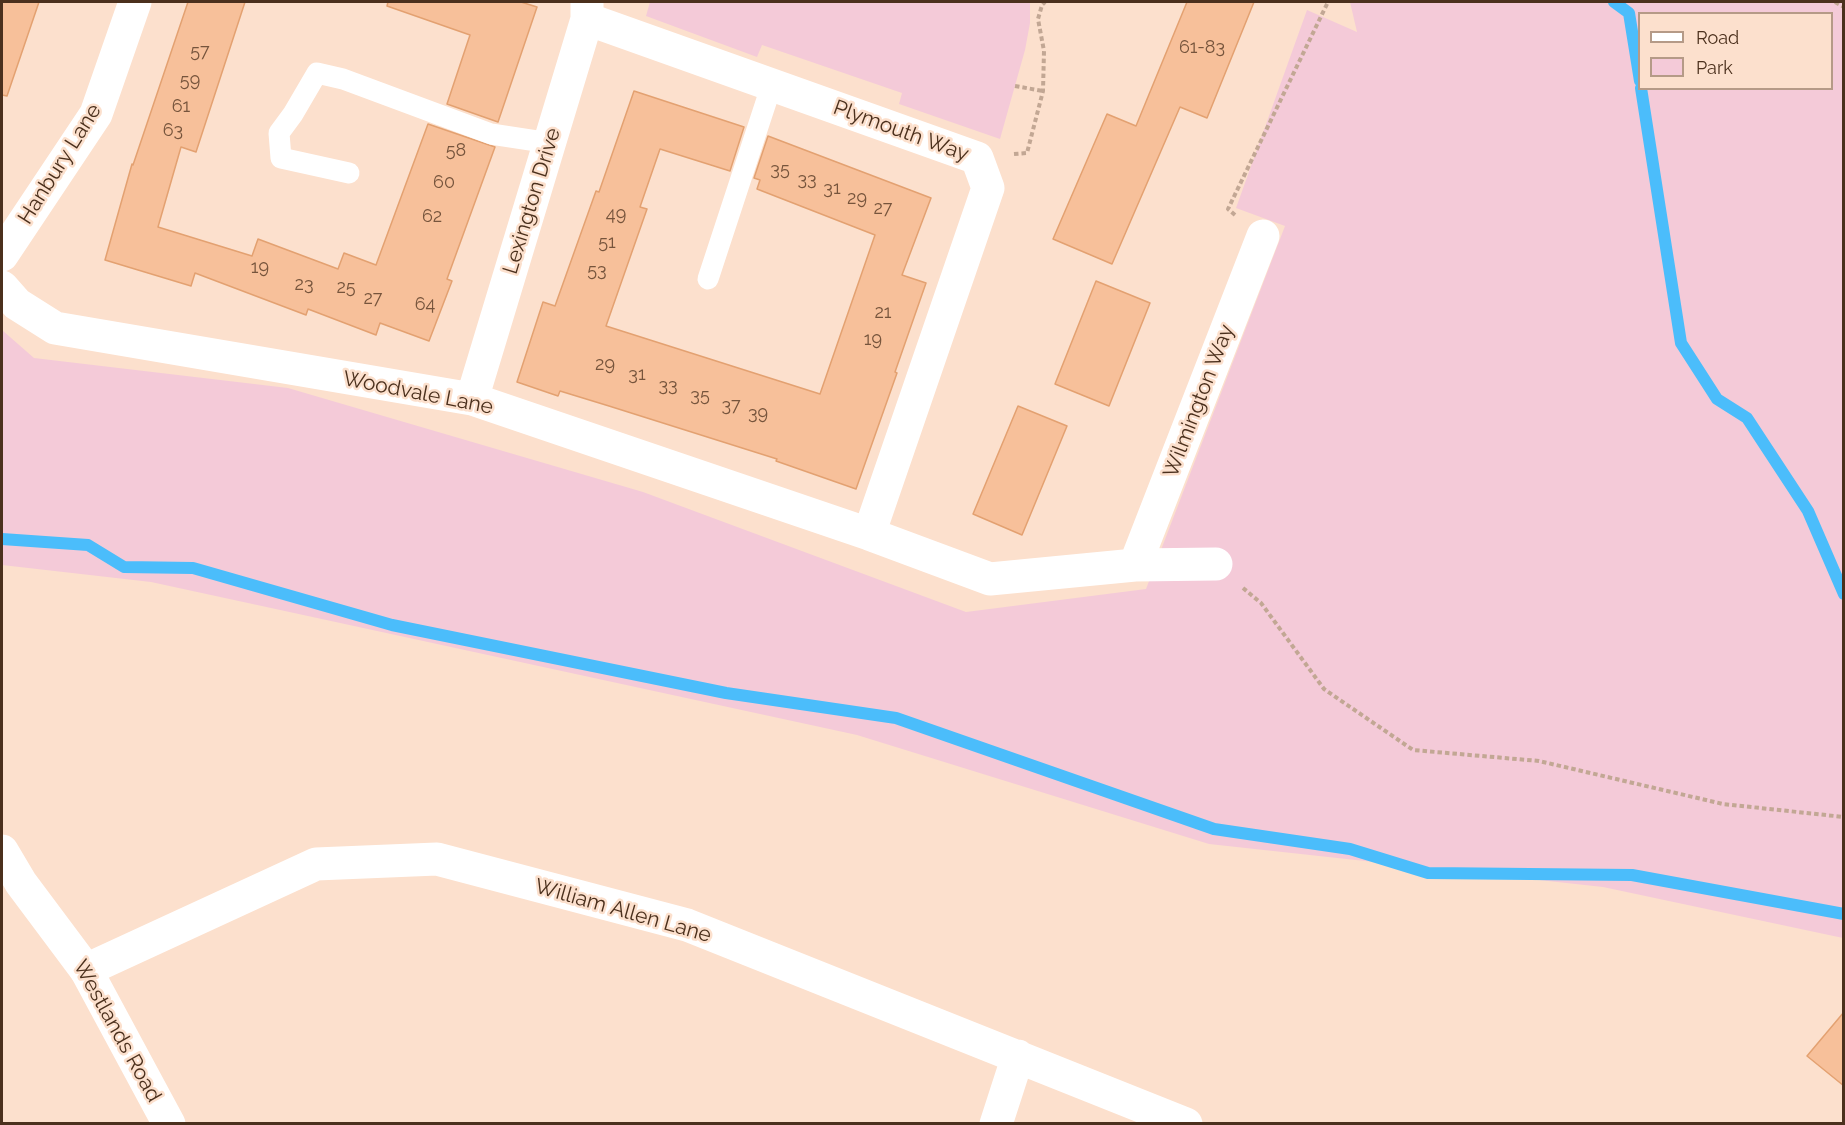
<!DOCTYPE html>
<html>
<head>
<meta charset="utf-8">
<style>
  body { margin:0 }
  #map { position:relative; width:1845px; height:1125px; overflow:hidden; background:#fce0cd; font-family:Raleway,sans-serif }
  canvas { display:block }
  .frame { position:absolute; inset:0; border:3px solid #4b301d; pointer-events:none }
  .legend { position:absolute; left:1638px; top:12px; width:195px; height:78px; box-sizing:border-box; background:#fce0cd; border:2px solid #b59a87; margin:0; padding:8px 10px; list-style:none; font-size:18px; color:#4b301d }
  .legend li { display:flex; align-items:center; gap:12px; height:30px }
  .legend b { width:30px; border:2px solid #b59a87 }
</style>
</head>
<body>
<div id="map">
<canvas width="1845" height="1125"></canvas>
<div class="frame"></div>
<ul class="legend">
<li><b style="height:8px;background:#fff"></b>Road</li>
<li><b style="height:16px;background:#f4cad8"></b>Park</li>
</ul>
</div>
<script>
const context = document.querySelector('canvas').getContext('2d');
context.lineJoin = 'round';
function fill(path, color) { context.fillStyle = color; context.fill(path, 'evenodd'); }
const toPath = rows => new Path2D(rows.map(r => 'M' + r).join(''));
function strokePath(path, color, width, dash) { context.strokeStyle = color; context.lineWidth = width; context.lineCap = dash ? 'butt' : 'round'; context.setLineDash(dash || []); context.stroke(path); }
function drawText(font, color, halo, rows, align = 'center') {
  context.font = font + ' Raleway,sans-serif'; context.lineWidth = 5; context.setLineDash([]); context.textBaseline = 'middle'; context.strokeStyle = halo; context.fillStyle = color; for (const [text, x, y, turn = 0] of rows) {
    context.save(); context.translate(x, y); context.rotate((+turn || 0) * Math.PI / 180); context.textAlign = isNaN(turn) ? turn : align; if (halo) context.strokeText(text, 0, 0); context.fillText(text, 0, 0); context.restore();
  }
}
const green = toPath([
  [650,2,1030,2,1030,23,1025,50,1000,139,899,104,902,93,762,45,757,57,646,16],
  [1350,2,1843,2,1843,938,1603,887,1209,844,857,735,151,582,2,565,2,330,34,358,288,388,643,492,966,612,1146,589,1285,226,1236,208,1307,10,1357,32],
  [1640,14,1832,14,1832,88,1640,88]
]);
const stream = toPath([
  [1614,2,1629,13,1640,81],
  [1641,88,1681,343,1717,399,1747,418,1808,511,1844,594],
  [2,539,88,545,124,567,193,568,392,625,726,693,896,718,1214,829,1350,849,1428,873,1632,875,1844,914]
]);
const building = toPath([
  [2,2,39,2,7,96,2,95,2,2],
  [188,2,245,2,196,152,181,147,158,227,252,256,258,239,338,269,344,253,376,265,428,124,495,147,447,279,452,281,429,341,380,323,376,335,308,309,306,315,195,273,191,286,105,260,132,164,133,165,188,2],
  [388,2,521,2,537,7,498,122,447,104,470,35,387,6,388,2],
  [1187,2,1254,2,1207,118,1180,107,1112,264,1053,239,1107,114,1136,126,1187,2],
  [634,91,744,127,730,171,660,149,640,207,647,209,606,326,820,394,875,235,757,189,760,180,754,178,768,136,931,198,902,275,926,283,895,372,897,373,856,489,776,461,777,459,609,406,560,391,558,396,517,382,543,302,555,306,596,191,599,192,634,91],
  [1096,281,1150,303,1109,406,1055,384,1096,281],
  [1018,406,1067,426,1022,535,973,514,1018,406],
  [1844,1012,1844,1086,1807,1056,1844,1012]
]);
const path = toPath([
  [1835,2,1844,7],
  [1015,86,1043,91],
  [1014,154,1027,153,1043,91,1044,51,1038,19,1042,5,1045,2],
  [1235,215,1228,209,1328,2],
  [1243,588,1261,603,1324,689,1413,750,1539,761,1723,804,1844,817]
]);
const service = toPath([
  [349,173,281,158,279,133,293,114,317,73,343,79,491,134,550,143],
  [708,279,772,84]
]);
const minor = toPath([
  [587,19,977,158,988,188,869,534],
  [2,255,96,114,135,2],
  [2,287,17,304,55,328,472,399,869,534,990,579,1135,565,1263,236],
  [472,399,587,19,587,2],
  [1135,565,1216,564],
  [86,970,316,864,437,859,687,925,1186,1124],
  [996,1124,1018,1056]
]);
const tertiary = toPath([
  [2,851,21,883,86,970,169,1124]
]);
const numberNames = [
  ["61-83",1202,48],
  ["57",200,52],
  ["59",190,81],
  ["61",181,107],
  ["63",173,131],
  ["58",456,151],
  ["35",780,170],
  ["33",807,180],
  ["60",444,183],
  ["31",832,189],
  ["29",857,199],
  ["27",883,209],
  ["49",616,215],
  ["62",432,217],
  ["51",607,243],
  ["19",260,268],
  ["53",597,271],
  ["23",304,285],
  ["25",346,288],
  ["27",373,299],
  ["64",425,305],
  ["21",883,313],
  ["19",873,340],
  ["29",605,365],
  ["31",637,375],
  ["33",668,386],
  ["35",700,396],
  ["37",731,406],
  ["39",758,414]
];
const streetNames = [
  ["Plymouth Way",901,131,20],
  ["Hanbury Lane",60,164,-58],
  ["Lexington Drive",532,201,-73],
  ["Woodvale Lane",418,393,11],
  ["Wilmington Way",1199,401,-69],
  ["William Allen Lane",623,911,16],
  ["Westlands Road",117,1031,61]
];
fill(green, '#f4cad8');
strokePath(stream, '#4bbdfb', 12);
fill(building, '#f7c09a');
strokePath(building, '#e3a171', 1.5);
strokePath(path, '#c2a794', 4, [4.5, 3]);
strokePath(service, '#fff', 21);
strokePath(minor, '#fff', 33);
strokePath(tertiary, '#fff', 33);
drawText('18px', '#76543c', null, numberNames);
drawText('21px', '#4b301d', '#fce0cd', streetNames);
</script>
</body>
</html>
